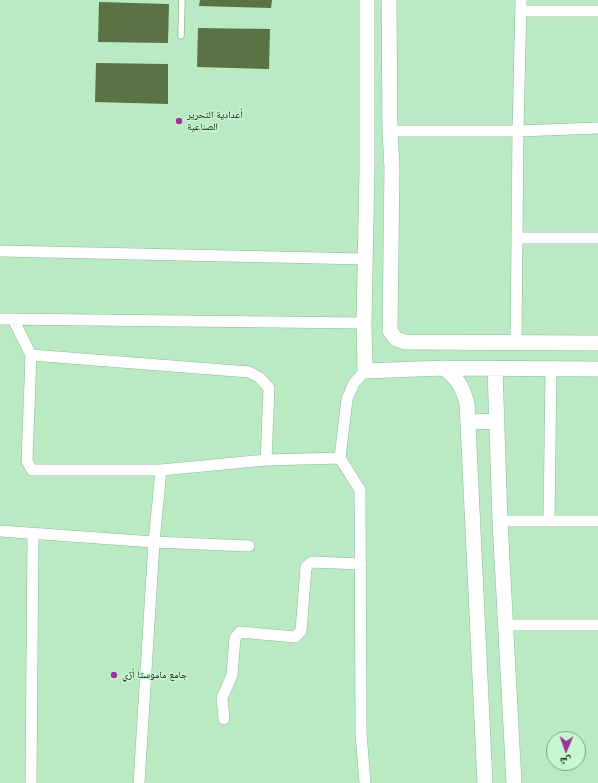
<!DOCTYPE html>
<html>
<head>
<meta charset="utf-8">
<style>
  body { margin:0 }
  #map { position:relative; width:598px; height:783px; overflow:hidden; background:#baeac3; font-family:"Libre Baskerville","Noto Naskh Arabic",serif }
  canvas { display:block }
  .north { position:absolute; left:546px; top:731px; width:40px; height:40px; box-sizing:border-box; background:#c7f7d0; border:1px solid #7ca083; border-radius:50%; rotate:182deg; font-size:11px; font-weight:700; line-height:16px; text-align:center; color:#0b1d10 }
  .north::after { content:''; display:block; margin:auto; width:14px; height:18px; background:#9d3396; clip-path:polygon(50% 0,100% 100%,50% 72%,0 100%) }
</style>
</head>
<body>
<div id="map">
<canvas width="598" height="783"></canvas>
<div class="north">ش</div>
</div>
<script>
const context = document.querySelector('canvas').getContext('2d');
context.lineJoin = 'round';
function fill(path, color) { context.fillStyle = color; context.fill(path, 'evenodd'); }
const toPath = rows => new Path2D(rows.map(r => 'M' + r).join(''));
function strokePath(path, color, width, dash) { context.strokeStyle = color; context.lineWidth = width; context.lineCap = dash ? 'butt' : 'round'; context.setLineDash(dash || []); context.stroke(path); }
function drawText(font, color, halo, rows, align = 'center') {
  context.font = font + ' "Libre Baskerville","Noto Naskh Arabic",serif'; context.lineWidth = 3; context.setLineDash([]); context.textBaseline = 'middle'; context.strokeStyle = halo; context.fillStyle = color; for (const [text, x, y, turn = 0] of rows) {
    context.save(); context.translate(x, y); context.rotate((+turn || 0) * Math.PI / 180); context.textAlign = isNaN(turn) ? turn : align; if (halo) context.strokeText(text, 0, 0); context.fillText(text, 0, 0); context.restore();
  }
}
const building = toPath([
  [200,0,272,0,271,8,199,6],
  [99,2,169,4,168,43,98,42],
  [198,28,270,29,269,69,197,67],
  [96,63,168,64,168,104,95,102]
]);
const lane = toPath([
  [181,36,182,0]
]);
const street = toPath([
  [521,11,598,11],
  [390,131,518,131,598,128],
  [517,238,598,238],
  [0,251,365,259],
  [0,319,364,323],
  [13,319,31,355,249,372,260,378,269,388,266,460],
  [516,342,518,131,521,0],
  [31,355,27,461,32,470,161,470,266,460,340,458],
  [500,521,598,521],
  [549,521,551,369],
  [0,531,154,542,249,546],
  [506,625,598,625],
  [224,719,222,698,232,675,235,638,240,632,295,637,301,631,306,567,312,562,361,564],
  [31,783,33,534],
  [139,783,154,542,161,470],
  [365,783,361,733,360,490,340,458,347,399,354,383,365,371]
]);
const secondary = toPath([
  [367,0,367,168,364,323,365,371,444,368,598,369],
  [389,0,390,131,392,168,390,331,396,339,405,342,598,343],
  [444,368,454,377,460,385,464,394,467,403,485,783],
  [495,369,500,521,514,783],
  [468,422,497,421]
]);
const markers = [
  [179,121,4,"#9d3396"],
  [114,675,4,"#9d3396"]
];
const poiNames = [
  ["أعدادية التحرير",187,115],
  ["الصناعية",187,127],
  ["جامع ماموستا أژي",122,675]
];
fill(building, '#5b7245');
strokePath(lane, '#8cbb96', 7);
strokePath(street, '#8cbb96', 12);
strokePath(secondary, '#8cbb96', 16);
strokePath(lane, '#fff', 5.5);
strokePath(street, '#fff', 11);
strokePath(secondary, '#fff', 15);
for (const [x, y, r, color] of markers) { const dot = new Path2D(); dot.arc(x, y, r, 0, 2 * Math.PI); context.fillStyle = color; context.fill(dot); strokePath(dot, '#c7f7d0', 1.5); }
drawText('10px', '#0b1d10', '#c7f7d0', poiNames, 'left');
</script>
</body>
</html>
